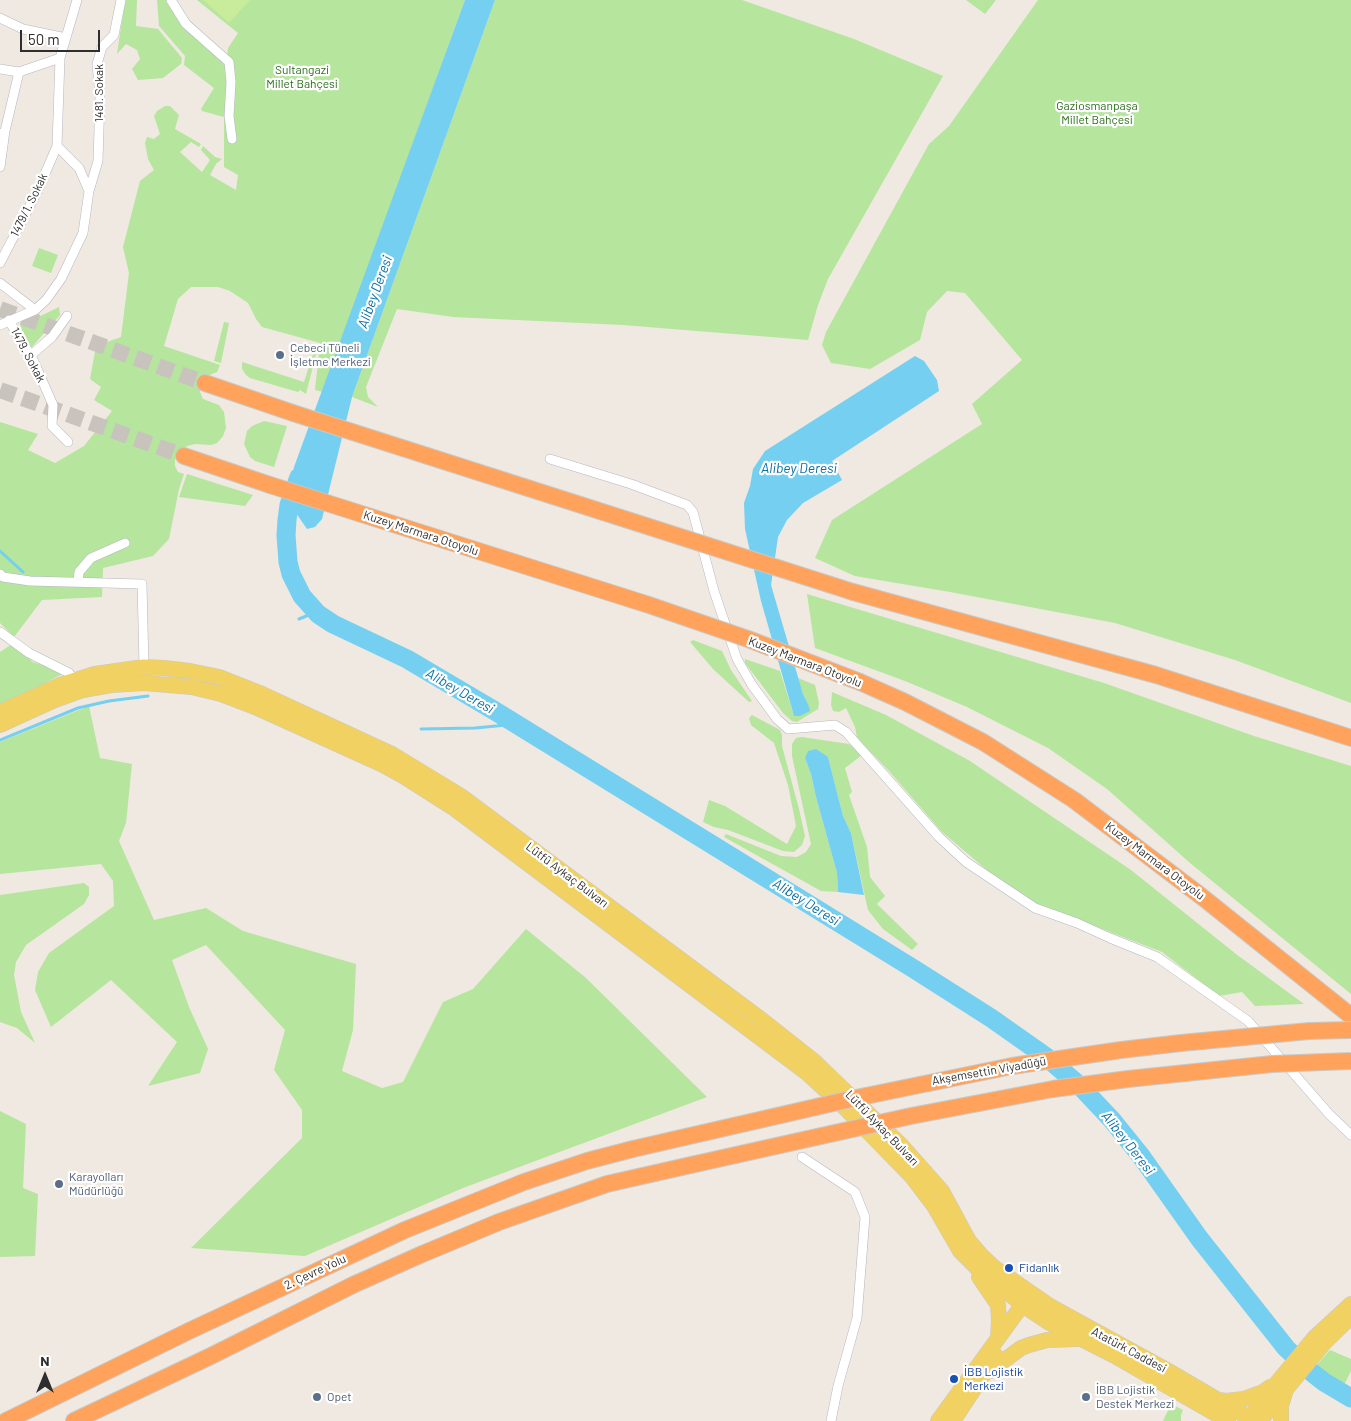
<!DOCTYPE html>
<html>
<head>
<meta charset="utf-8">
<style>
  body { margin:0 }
  #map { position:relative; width:1351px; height:1421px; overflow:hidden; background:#efe9e1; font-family:Barlow,sans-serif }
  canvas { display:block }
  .north { position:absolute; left:20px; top:1351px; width:50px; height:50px; -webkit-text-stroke:4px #fff; paint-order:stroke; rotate:0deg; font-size:14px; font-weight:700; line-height:20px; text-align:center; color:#2e2e2e }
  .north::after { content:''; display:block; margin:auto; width:18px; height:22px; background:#2e2e2e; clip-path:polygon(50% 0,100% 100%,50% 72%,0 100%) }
  .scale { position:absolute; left:20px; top:30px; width:80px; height:22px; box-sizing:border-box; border:2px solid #2e2e2e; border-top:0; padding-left:6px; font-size:15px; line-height:18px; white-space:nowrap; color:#2e2e2e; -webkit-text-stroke:4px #fff; paint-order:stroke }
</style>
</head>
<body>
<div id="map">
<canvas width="1351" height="1421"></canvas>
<div class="north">N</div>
<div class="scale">50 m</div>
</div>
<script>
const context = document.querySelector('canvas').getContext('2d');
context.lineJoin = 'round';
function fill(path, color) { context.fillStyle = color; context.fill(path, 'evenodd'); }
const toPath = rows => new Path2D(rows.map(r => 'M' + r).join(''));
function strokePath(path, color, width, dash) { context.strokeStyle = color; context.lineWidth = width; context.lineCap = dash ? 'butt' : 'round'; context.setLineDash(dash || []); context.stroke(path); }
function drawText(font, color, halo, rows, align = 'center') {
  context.font = font + ' Barlow,sans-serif'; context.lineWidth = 4.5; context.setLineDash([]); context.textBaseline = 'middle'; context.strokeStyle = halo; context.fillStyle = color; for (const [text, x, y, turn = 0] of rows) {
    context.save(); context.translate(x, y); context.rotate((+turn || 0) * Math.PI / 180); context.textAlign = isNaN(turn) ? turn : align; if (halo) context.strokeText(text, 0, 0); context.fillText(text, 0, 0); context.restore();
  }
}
const green = toPath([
  [125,0,137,0,136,26,158,29,182,58,181,64,163,78,138,80,132,69,140,59,137,50,126,44,117,54],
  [157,0,169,0,186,30,222,62,226,68,228,48,238,33,197,0,465,0,323,392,315,390,320,343,262,327,256,319,248,303,230,291,218,287,191,287,178,299,164,346,220,365,217,372,207,376,201,384,200,392,203,399,219,405,224,412,226,428,223,436,217,443,211,445,195,444,187,446,175,459,175,466,178,472,184,474,179,489,169,539,153,556,103,568,102,597,42,600,14,637,0,623,0,422,38,434,28,450,55,463,84,446,112,411,94,400,101,387,90,379,96,346,121,337,129,273,123,247,140,181,154,170,148,159,145,143,147,137,154,139,160,134,154,116,157,111,165,106,170,106,179,115,175,129,201,144,199,147,191,142,180,152,202,172,210,160,201,150,203,146,215,157,222,159,216,164,210,175,236,190,238,175,224,167,224,117,202,111,201,109,214,88,184,65,185,56,159,26],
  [495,0,742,0,854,39,943,76,828,279,818,305,808,340,623,325,453,317,397,309,366,387,368,397,378,407,352,397],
  [966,0,996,0,985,14],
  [1038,0,1351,0,1351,703,1235,660,1115,623,950,592,855,576,815,558,832,520,982,424,972,404,1022,360,965,293,947,291,927,312,920,340,870,369,831,363,822,345,826,332,929,144,949,126],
  [39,248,58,255,51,273,32,266],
  [59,307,60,315,31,348,20,326],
  [224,322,229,323,221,363,214,361],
  [315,348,316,354,306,394,300,390,298,392,250,378,246,375,242,369,242,362,304,382],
  [264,421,287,426,274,467,255,461,250,457,244,444,247,431,252,426],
  [187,474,253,495,245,506,179,497],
  [807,594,1104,683,1254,736,1351,766,1351,994,1190,863,1107,789,1048,748,967,707,905,681,815,648],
  [693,640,722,651,731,670,752,701,749,702,713,669,690,642],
  [12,644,33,662,61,671,62,674,29,692,0,704,0,652],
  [745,659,780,671,794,716,808,704,803,694,798,678,815,685,819,703,818,709,797,722,792,721,783,713,745,663],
  [832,692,886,715,970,761,1131,870,1236,954,1304,1004,1255,1006,1242,992,1219,996,1162,952,1037,904,988,871,941,831,889,771,857,738,855,727,846,708,839,712,833,711,831,705],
  [89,706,100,758,132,764,126,823,119,841,154,920,206,908,243,931,356,964,353,1030,342,1071,382,1088,403,1082,443,1002,473,989,526,929,586,978,707,1097,463,1188,305,1256,191,1248,302,1138,302,1110,274,1070,285,1030,206,945,172,960,189,1007,208,1049,200,1073,148,1086,177,1042,111,980,51,1027,35,990,38,972,49,953,114,906,113,881,101,864,0,874,0,742],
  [752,715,780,730,782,735,782,746,799,809,805,836,802,845,794,852,783,851,728,830,714,827,703,822,709,800,725,806,787,844,796,826,788,785,774,743,751,725,749,718],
  [802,737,849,744,862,755,845,768,852,792,849,795,867,847,870,877,885,896,877,904,918,944,912,950,883,929,868,910,851,833,843,816,828,757,805,758,811,774,816,797,837,873,838,892,821,891,724,837,726,834,781,856,797,857,806,852,811,844,792,756,792,744,796,738],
  [84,883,89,887,89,895,84,904,26,945,16,962,14,975,21,1012,35,1043,17,1028,0,1022,0,895],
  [0,1111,26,1124,23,1188,38,1194,35,1256,0,1257],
  [1330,1350,1351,1359,1351,1371,1342,1389,1312,1370],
  [1170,1406,1175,1406,1183,1410,1181,1415,1181,1421,1163,1421]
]);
const pitch = toPath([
  [203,0,250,0,229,23]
]);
const water = toPath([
  [465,0,495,0,352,397,322,519,315,527,307,529,296,513,292,477,294,467],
  [915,356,924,361,937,380,939,391,832,461,842,480,803,503,787,520,778,537,771,585,803,694,808,704,810,711,800,716,794,716,761,601,745,529,744,503,750,486,753,469,765,451],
  [816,749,828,757,843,816,851,833,864,895,838,892,837,873,816,797,811,774,805,758,808,751]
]);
const stream = toPath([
  [0,551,23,572],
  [299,619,316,612],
  [421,729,475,728,517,724],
  [0,740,78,708,109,701,148,696]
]);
const river = toPath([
  [299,477,289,505,287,520,286,535,288,562,291,574,302,596,318,614,333,624,407,659,495,711,914,969,991,1018,1045,1056,1080,1086,1112,1120,1141,1156,1199,1238,1286,1348,1310,1371,1324,1382,1351,1398]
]);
const highwayTunnel = toPath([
  [0,309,205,383],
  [0,390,184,456]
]);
const street = toPath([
  [171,0,186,24,229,62,231,82,229,116,232,139],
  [0,18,23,29,66,38],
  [0,69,19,72,60,58],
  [0,135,5,131,19,72],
  [0,167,5,131],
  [89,191,98,161,100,97,97,64,102,47,114,35,121,0],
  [0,263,38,190,57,146],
  [0,283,35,310],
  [9,320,20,340,31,355,53,405,52,426,68,442],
  [0,325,35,310,46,300,61,279,83,233,89,191,79,168,57,146,60,58,77,0],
  [31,355,52,337,67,316],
  [550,459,631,484,687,505,693,512,714,591,737,659,752,685,777,719,788,729,835,725,846,732,939,837,966,862,1035,908,1077,923,1110,938,1157,957,1248,1021,1329,1114,1351,1135],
  [0,574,3,577,30,581,142,584,144,667],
  [78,582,79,572,91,558,125,543],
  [0,632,29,653,69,673,74,680],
  [802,1157,855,1192,865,1217,857,1318,838,1386,831,1421]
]);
const primary = toPath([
  [0,712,60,685,95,674,144,667,164,668,190,671,219,677,262,694,392,754,461,796,762,1020,814,1061,902,1146,942,1191,969,1241,981,1255,995,1268,1050,1306,1165,1369,1254,1421],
  [0,725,55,700,83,690,111,685,144,683,192,687,221,694,255,707,383,765,403,776,455,809,807,1073,844,1107,912,1177,934,1206,960,1251,983,1274,1030,1310,1048,1322,1115,1356,1228,1421],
  [979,1277,998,1305,999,1320,998,1338],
  [990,1371,1021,1348,1029,1345,1047,1340,1078,1339],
  [1219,1400,1226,1401,1244,1399,1263,1392,1270,1387],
  [938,1421,1028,1297],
  [953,1421,996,1356],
  [1248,1421,1260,1403,1314,1338,1351,1304],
  [1260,1421,1325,1342,1351,1317],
  [1281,1421,1281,1406,1285,1393]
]);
const highway = toPath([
  [205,383,293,413],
  [184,456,270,485],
  [853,592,1156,675,1351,738],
  [860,682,905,702,983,742,1074,800,1201,896,1351,1016],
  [6,1421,189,1331,405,1230,524,1182,587,1161,633,1149],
  [74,1421,211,1356,353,1285,420,1255,499,1222,607,1184,691,1165]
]);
const highwayBridge = toPath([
  [293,413,853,592],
  [270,485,649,605,748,639,860,682],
  [633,1149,851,1099,1012,1066,1121,1050,1181,1043,1309,1031,1351,1030],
  [691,1165,911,1116,1053,1089,1128,1079,1272,1064,1351,1061]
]);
const markers = [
  [280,355,5,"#5c6f8a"],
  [59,1184,5,"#5c6f8a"],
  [1009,1268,5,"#1a4fb4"],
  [954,1379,5,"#1a4fb4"],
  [317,1397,5,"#5c6f8a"],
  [1086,1397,5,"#5c6f8a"]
];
const parkNames = [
  ["Sultangazi",302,70],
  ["Millet Bahçesi",302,84],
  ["Gaziosmanpaşa",1097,106],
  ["Millet Bahçesi",1097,120]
];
const streetNames = [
  ["1481. Sokak",99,93,-90],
  ["1479/1. Sokak",29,205,-64],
  ["1479. Sokak",28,355,62],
  ["Kuzey Marmara Otoyolu",421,533,18],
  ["Kuzey Marmara Otoyolu",805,662,21],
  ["Kuzey Marmara Otoyolu",1155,861,37],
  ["Lütfü Aykaç Bulvarı",567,875,37],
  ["Akşemsettin Viyadüğü",989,1071,-10],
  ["Lütfü Aykaç Bulvarı",882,1128,46],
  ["2. Çevre Yolu",315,1272,-25],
  ["Atatürk Caddesi",1129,1350,28]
];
const serviceNames = [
  ["Cebeci Tüneli",290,348],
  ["İşletme Merkezi",290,362],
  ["Karayolları",69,1177],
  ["Müdürlüğü",69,1191],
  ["İBB Lojistik",1096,1390],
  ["Destek Merkezi",1096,1404],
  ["Opet",327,1397]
];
const transitNames = [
  ["Fidanlık",1019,1268],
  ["İBB Lojistik",964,1372],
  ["Merkezi",964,1386]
];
const waterNames = [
  ["Alibey Deresi",375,292,-70],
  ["Alibey Deresi",799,468],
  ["Alibey Deresi",460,691,30],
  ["Alibey Deresi",806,902,32],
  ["Alibey Deresi",1128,1143,52]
];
fill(green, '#b6e59e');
fill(pitch, '#c9ec9a');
fill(water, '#75cff0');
strokePath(stream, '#75cff0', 3);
strokePath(river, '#75cff0', 19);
strokePath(highwayTunnel, '#c8c4bd', 16, [16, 8]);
strokePath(street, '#b4b7c1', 10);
strokePath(primary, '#c9c9c9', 16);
strokePath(highway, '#c9c9c9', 18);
strokePath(street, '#fff', 9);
strokePath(primary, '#f2d163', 15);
strokePath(highway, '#ffa35c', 16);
strokePath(highwayBridge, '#c9c9c9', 18, []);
strokePath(highwayBridge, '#ffa35c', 16);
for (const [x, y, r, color] of markers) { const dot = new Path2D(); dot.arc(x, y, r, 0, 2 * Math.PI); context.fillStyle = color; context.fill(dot); strokePath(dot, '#fff', 2); }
drawText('12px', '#2c6e1b', '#fff', parkNames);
drawText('12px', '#2e2e2e', '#fff', streetNames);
drawText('12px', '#4e5e75', '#fff', serviceNames, 'left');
drawText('12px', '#164399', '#fff', transitNames, 'left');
drawText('italic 14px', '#0d6fa3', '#fff', waterNames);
</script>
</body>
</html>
